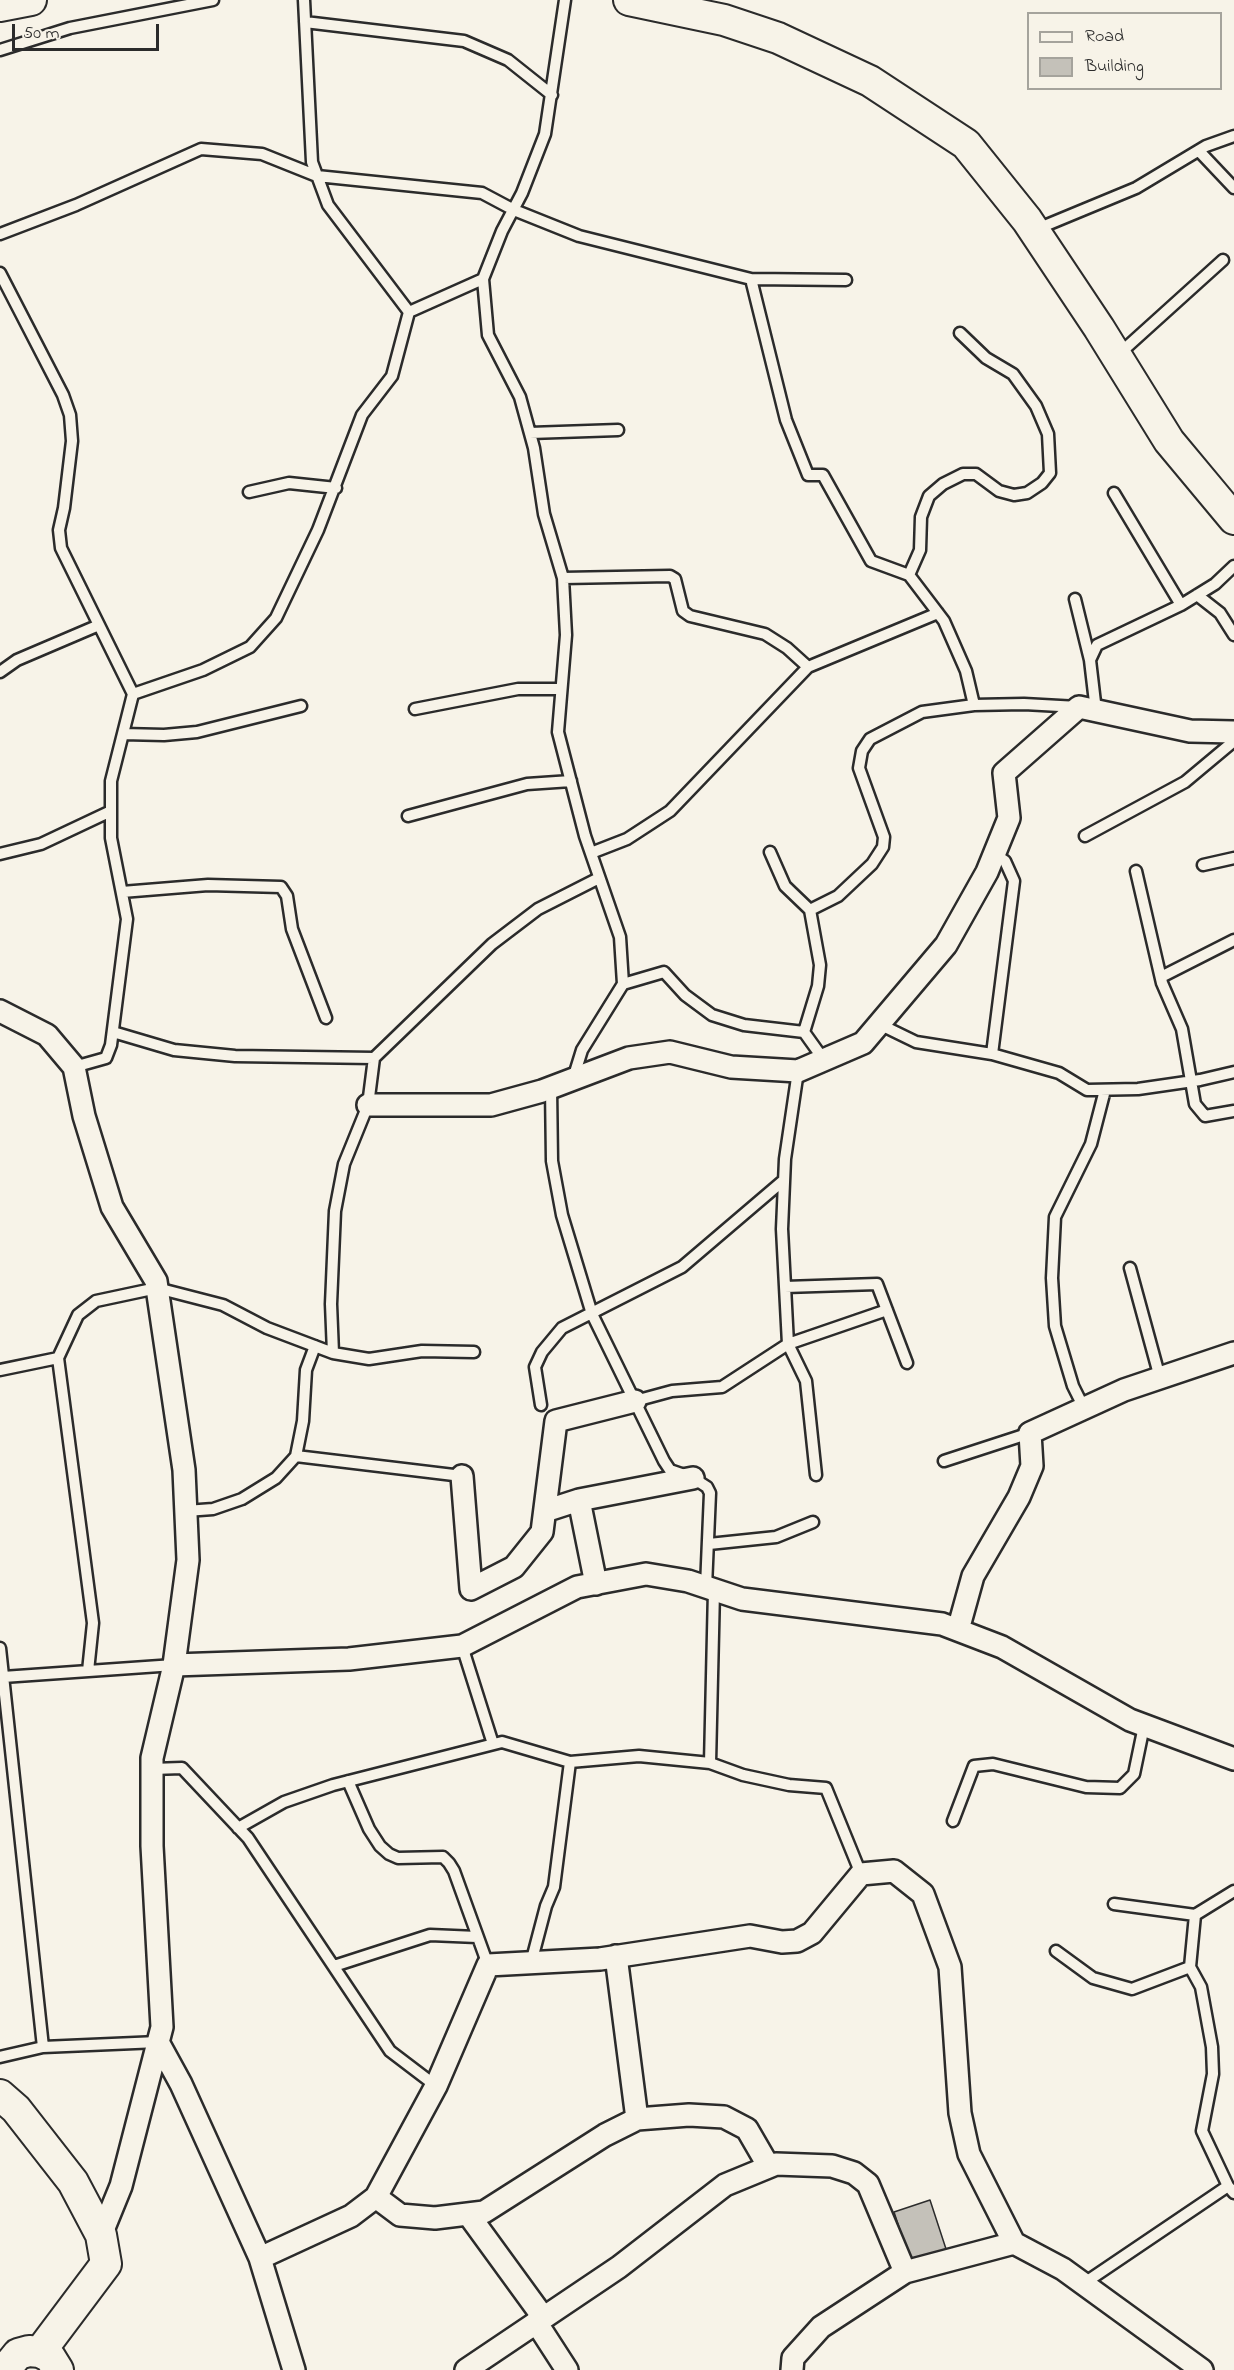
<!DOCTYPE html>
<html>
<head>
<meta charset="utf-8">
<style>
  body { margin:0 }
  #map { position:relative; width:1234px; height:2370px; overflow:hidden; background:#f7f3e8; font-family:"Indie Flower",sans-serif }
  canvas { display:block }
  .legend { position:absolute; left:1027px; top:12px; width:195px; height:78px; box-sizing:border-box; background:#f7f3e8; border:2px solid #a5a39c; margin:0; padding:8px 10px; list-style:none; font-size:18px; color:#2b2b2b }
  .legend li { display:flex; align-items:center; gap:12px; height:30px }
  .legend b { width:30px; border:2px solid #a5a39c }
  .scale { position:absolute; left:12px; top:24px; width:147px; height:27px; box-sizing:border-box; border:3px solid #2b2b2b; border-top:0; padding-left:8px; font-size:18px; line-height:21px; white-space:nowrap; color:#2b2b2b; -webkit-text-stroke:4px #f7f3e8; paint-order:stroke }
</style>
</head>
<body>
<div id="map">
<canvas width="1234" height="2370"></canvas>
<ul class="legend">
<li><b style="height:8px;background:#f7f3e8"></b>Road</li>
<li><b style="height:16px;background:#c4c1b9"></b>Building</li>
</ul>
<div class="scale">50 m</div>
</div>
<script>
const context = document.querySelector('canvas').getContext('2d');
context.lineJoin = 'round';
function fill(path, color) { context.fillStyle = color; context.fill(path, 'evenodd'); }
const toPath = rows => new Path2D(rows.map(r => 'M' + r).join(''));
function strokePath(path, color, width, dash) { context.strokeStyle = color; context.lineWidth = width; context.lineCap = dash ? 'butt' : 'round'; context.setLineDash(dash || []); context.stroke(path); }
const building = toPath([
  [930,2200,947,2252,911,2264,894,2212,930,2200]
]);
const lane = toPath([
  [565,0,545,134,522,193,502,231,483,279,488,335,520,397,534,448,544,514,563,578,566,635,558,732,585,836,620,937,623,984,582,1050,573,1079],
  [305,22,464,41,508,60,552,95],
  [0,50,70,28,213,0],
  [1199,151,1234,188],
  [1037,229,1136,188,1206,146,1234,136],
  [0,234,76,205,201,149,262,154,317,176,482,193,514,210,579,236,751,279,786,420,808,475,823,475,871,561,909,575,944,621,966,671,974,705],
  [0,273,63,395,70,415,72,441,64,508,59,530,61,548,133,694,111,781,111,838,127,919,111,1045,106,1058,74,1067],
  [751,279,846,280],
  [409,312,483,279],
  [1119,354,1223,260],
  [530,433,618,430],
  [249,492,289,483,336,488],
  [1114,493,1181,605],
  [909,575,920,550,921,517,929,496,943,484,963,474,976,474,999,491,1014,495,1027,493,1042,483,1050,473,1048,434,1036,406,1013,374,986,358,960,333],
  [563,578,670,576,675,579,683,611,690,616,765,634,787,648,808,667],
  [1197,595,1220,613,1234,635],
  [1075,599,1090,660],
  [0,672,17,660,99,625],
  [133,694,203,670,250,647,276,618,318,530,362,415,392,376,409,312,328,205,312,162,304,0],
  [415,709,518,689,561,689],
  [1096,711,1090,660,1097,645,1181,605,1215,584,1234,566],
  [123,734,164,735,197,732,301,706],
  [408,816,527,784,571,781],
  [1085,836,1185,782,1234,741],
  [770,852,785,886,810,910,820,965,818,986,804,1032],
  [591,853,627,839,670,811,808,667,938,613],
  [0,854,41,844,111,811],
  [1203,865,1234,858],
  [1136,871,1162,983,1182,1029,1195,1104,1205,1116,1234,1111],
  [122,892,208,885,281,887,287,896,292,929,326,1018],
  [810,910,838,896,872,864,883,847,884,837,859,768,862,751,870,739,922,712,974,705,1024,704,1078,707],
  [1161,977,1234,940],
  [623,984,664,972,685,995,712,1015,744,1025,804,1032,824,1060],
  [879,1024,916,1042,992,1054,1059,1073,1087,1090,1138,1089,1200,1080,1234,1072],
  [113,1032,174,1050,235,1056,374,1058],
  [992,1054,1014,881,1005,861,994,854],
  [798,1071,785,1159,782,1229,788,1344,806,1381,816,1475],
  [551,1088,552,1161,562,1215,592,1314,664,1461,670,1470,693,1478,707,1487,710,1493,706,1587],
  [1130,1268,1160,1378],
  [785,1287,877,1284,907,1363],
  [333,1353,331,1304,335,1211,344,1164,368,1105,374,1058,492,944,538,909,599,878],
  [58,1358,93,1623,88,1671],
  [0,1370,58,1358,78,1315,96,1301,157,1288,223,1305,267,1328,333,1353,369,1359,422,1351,474,1352],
  [635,1401,672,1391,722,1387,788,1344,887,1310],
  [541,1405,535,1367,542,1352,562,1328,682,1267,784,1180],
  [1084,1408,1073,1386,1055,1326,1052,1278,1055,1217,1091,1144,1105,1090],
  [296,1456,462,1476],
  [944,1461,1030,1433],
  [186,1511,213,1509,242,1499,276,1478,296,1456,303,1421,306,1370,315,1346],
  [709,1544,776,1537,813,1522],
  [462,1646,493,1744],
  [0,1648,43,2047],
  [3,1677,174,1665],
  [710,1763,714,1590],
  [152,1769,182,1768,248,1838,390,2051,436,2086],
  [348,1781,369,1829,380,1846,389,1854,398,1858,443,1857,449,1863,454,1871,488,1965],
  [953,1821,974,1766,993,1764,1086,1787,1120,1788,1134,1774,1144,1726],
  [238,1828,284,1802,333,1785,502,1742,570,1762,639,1756,710,1763,743,1775,789,1785,826,1788,861,1874],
  [1114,1904,1195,1915],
  [1056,1951,1093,1978,1132,1989,1190,1967,1195,1915,1234,1891],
  [531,1963,546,1906,554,1887,570,1762],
  [334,1966,430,1935,477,1937],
  [1190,1967,1201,1987,1212,2047,1213,2074,1202,2131,1228,2186,1234,2193],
  [0,2057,43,2047,158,2042],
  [1083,2284,1228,2186]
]);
const street = toPath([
  [0,1011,47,1035,74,1067,84,1116,112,1207,156,1281,184,1470,188,1560,174,1665,152,1758,152,1846,162,2027,121,2186,101,2235],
  [368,1105,491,1105,542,1091,629,1058,670,1052,731,1067,798,1071,863,1043,946,945,987,872,1009,818,1004,773,1079,707,1190,731,1234,732],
  [462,1476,471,1589,514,1567,542,1532,556,1421,635,1401],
  [579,1500,693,1478],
  [545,1511,579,1500,596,1584],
  [958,1630,973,1576,1019,1497,1032,1466,1030,1433,1124,1390,1234,1353],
  [174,1665,349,1659,462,1646,577,1587,646,1574,688,1581,742,1599,942,1624,1002,1647,1130,1720,1234,1759],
  [616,1956,637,2119],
  [158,2042,181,2084,260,2258,294,2370],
  [376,2197,400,2215,435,2218,484,2212,605,2135,637,2119,689,2115,724,2117,747,2129,769,2167],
  [468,2214,543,2317],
  [260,2258,351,2216,376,2197,436,2086,488,1965,600,1959,750,1936,782,1942,797,1941,812,1933,861,1874,894,1871,923,1894,950,1967,960,2113,969,2154,1014,2243,1063,2269,1202,2370],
  [536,2322,567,2370],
  [466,2370,619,2267,725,2185,776,2164,832,2166,854,2173,868,2184,905,2272],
  [792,2370,793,2358,821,2327,905,2272,1014,2243]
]);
const secondary = toPath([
  [629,0,724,20,778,38,870,81,966,144,1027,220,1099,328,1169,441,1234,519],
  [0,6,31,0],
  [0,2095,16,2109,73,2182,101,2235,106,2264,40,2352],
  [5,2370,18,2354,29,2351,40,2352,50,2357,58,2370]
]);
fill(building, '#c4c1b9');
strokePath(building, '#2b2b2b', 1.5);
strokePath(lane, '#2b2b2b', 15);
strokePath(street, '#2b2b2b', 26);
strokePath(secondary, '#2b2b2b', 34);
strokePath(lane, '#f7f3e8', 10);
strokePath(street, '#f7f3e8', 21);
strokePath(secondary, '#f7f3e8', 30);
</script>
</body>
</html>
